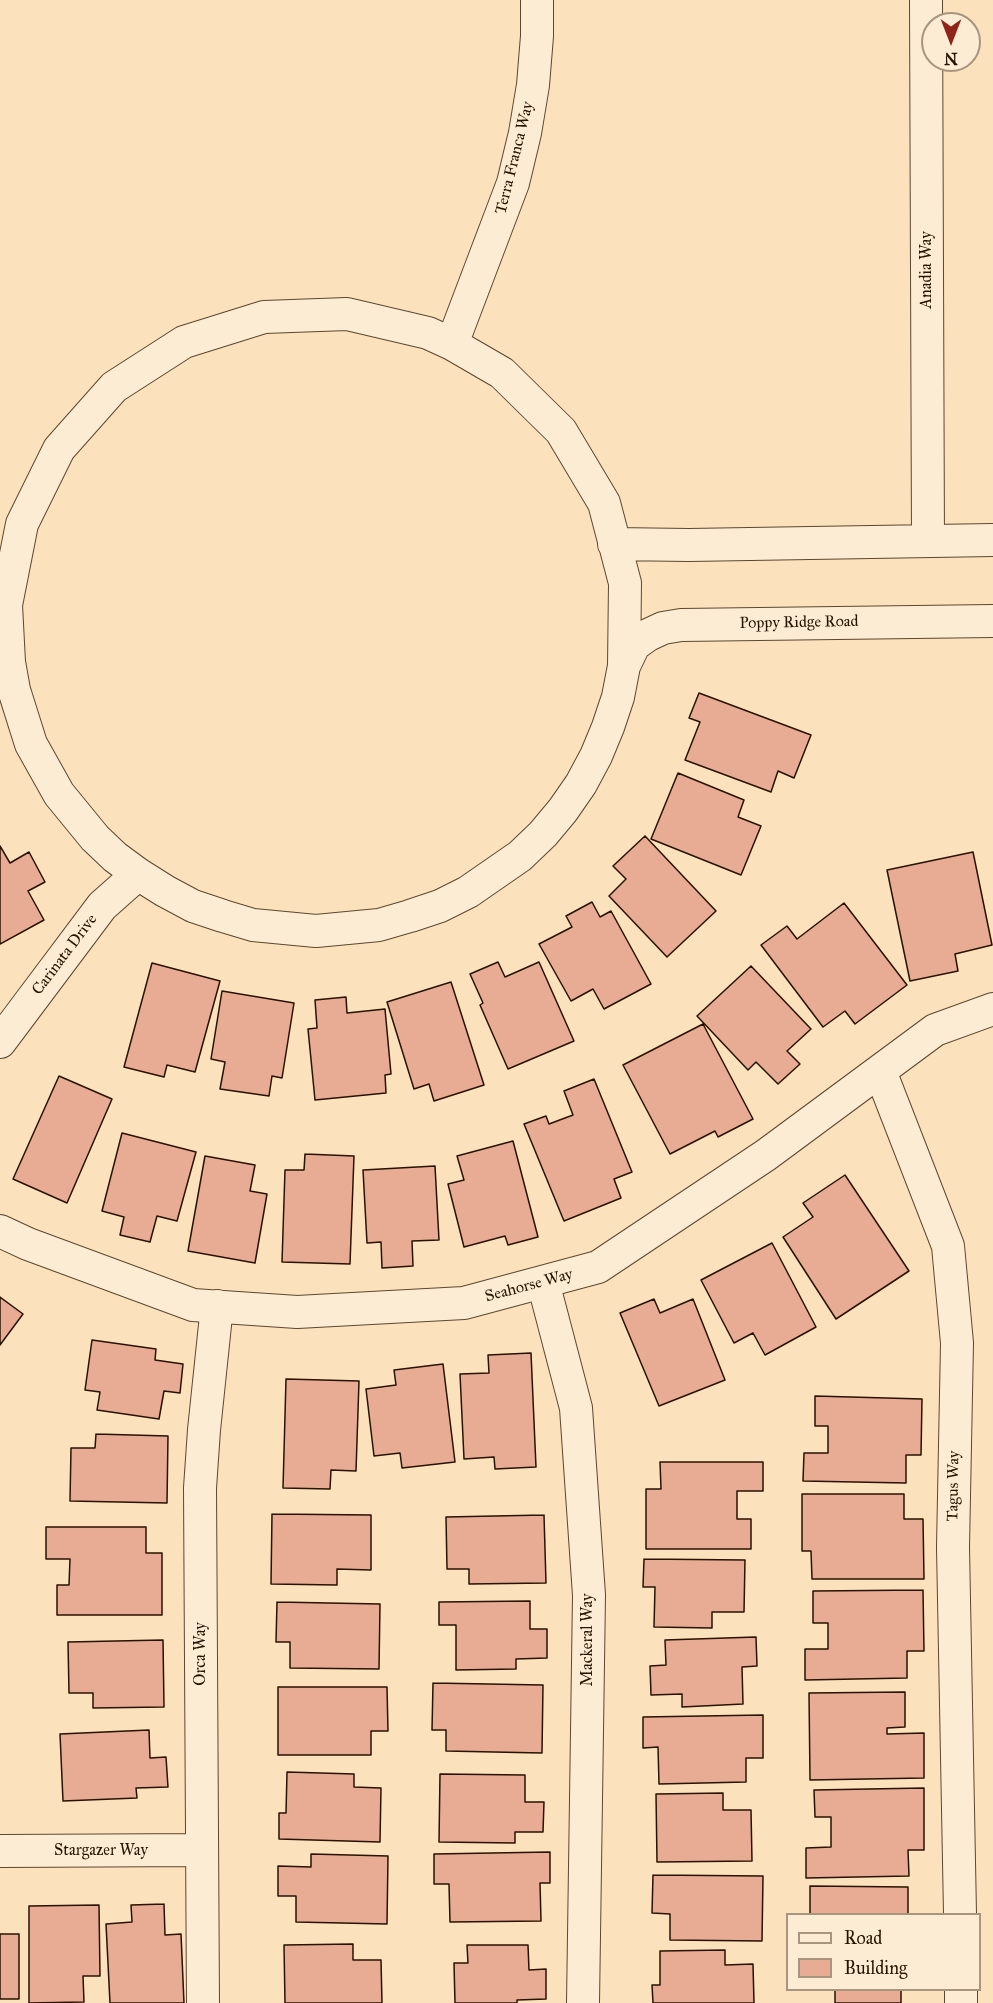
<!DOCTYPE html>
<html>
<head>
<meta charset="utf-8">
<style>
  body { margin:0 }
  #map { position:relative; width:993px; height:2003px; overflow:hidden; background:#fbe2bc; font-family:"IM FELL Great Primer",serif }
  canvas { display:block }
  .legend { position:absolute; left:786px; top:1913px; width:195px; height:78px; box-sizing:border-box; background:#fcecd3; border:2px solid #a7957f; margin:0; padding:8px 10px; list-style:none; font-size:18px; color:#271300 }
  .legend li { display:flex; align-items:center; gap:12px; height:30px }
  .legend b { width:30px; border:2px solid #a7957f }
  .north { position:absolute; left:921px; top:12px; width:60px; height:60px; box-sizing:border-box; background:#fcecd3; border:2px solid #a7957f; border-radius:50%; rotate:180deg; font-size:16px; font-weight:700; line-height:24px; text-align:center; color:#271300 }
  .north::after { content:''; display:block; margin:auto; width:21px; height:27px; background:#8f2418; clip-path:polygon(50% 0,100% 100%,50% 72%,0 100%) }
</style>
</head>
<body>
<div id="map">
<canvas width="993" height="2003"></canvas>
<ul class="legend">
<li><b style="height:8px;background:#fcecd3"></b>Road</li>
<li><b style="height:16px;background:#e8ab93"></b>Building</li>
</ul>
<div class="north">N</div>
</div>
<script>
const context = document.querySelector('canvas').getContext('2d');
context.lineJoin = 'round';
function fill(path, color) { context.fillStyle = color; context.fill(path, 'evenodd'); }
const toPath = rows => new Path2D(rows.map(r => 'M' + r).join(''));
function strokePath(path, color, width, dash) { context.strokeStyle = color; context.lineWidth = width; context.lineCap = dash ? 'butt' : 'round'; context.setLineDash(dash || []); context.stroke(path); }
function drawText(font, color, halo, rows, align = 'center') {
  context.font = font + ' "IM FELL Great Primer",serif'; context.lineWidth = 4.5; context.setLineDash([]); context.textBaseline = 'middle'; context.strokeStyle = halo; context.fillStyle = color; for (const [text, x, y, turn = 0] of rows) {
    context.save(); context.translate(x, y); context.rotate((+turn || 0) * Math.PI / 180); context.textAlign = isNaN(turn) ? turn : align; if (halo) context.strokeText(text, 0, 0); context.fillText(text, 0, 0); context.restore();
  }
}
const building = toPath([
  [699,693,811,735,794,778,778,771,771,792,685,760,700,722,689,718,699,693],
  [678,773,744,800,738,817,761,826,741,875,651,839,678,773],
  [645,836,716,911,667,957,609,896,626,879,613,866,645,836],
  [0,846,10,863,29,852,45,882,28,891,44,920,0,944,0,846],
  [973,852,992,945,955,954,958,971,910,981,887,870,973,852],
  [592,902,600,917,611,911,651,984,604,1009,593,989,571,1001,539,944,572,927,566,916,592,902],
  [844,903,907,985,855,1024,845,1011,823,1027,761,945,787,926,797,939,844,903],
  [498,962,505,977,539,962,574,1041,508,1069,480,1005,483,1003,470,974,498,962],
  [152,963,220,981,195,1072,167,1065,164,1077,124,1067,152,963],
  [751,966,811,1029,787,1051,800,1064,778,1084,756,1062,748,1070,697,1016,751,966],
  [451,982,484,1085,434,1101,429,1084,414,1089,387,1002,451,982],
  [222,991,294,1003,282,1078,272,1076,269,1096,220,1089,225,1062,211,1059,222,991],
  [346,997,347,1013,385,1009,391,1074,385,1075,386,1093,315,1100,308,1029,317,1028,315,1000,346,997],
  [703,1024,753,1119,718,1137,715,1131,670,1154,623,1065,703,1024],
  [59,1076,112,1099,67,1203,13,1179,59,1076],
  [594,1079,632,1172,614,1179,621,1198,564,1221,524,1124,546,1116,549,1124,573,1115,564,1091,594,1079],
  [122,1133,196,1152,177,1221,157,1216,150,1242,120,1235,124,1217,102,1211,122,1133],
  [513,1141,538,1237,508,1245,505,1236,464,1247,448,1184,464,1180,457,1156,513,1141],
  [305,1154,354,1156,350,1264,282,1262,285,1170,304,1170,305,1154],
  [205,1156,255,1165,250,1191,267,1194,255,1263,188,1251,205,1156],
  [435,1166,439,1240,412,1241,413,1266,382,1268,381,1242,367,1243,363,1170,435,1166],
  [845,1175,909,1271,836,1319,783,1237,813,1217,803,1203,845,1175],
  [772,1243,816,1327,765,1355,753,1333,734,1343,701,1280,772,1243],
  [0,1297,23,1314,0,1345,0,1297],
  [654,1299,660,1313,693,1299,725,1380,659,1406,620,1313,654,1299],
  [92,1340,156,1349,155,1360,183,1364,180,1393,164,1391,159,1419,97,1410,100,1392,85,1390,92,1340],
  [531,1353,536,1467,495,1469,494,1457,464,1459,460,1374,489,1373,488,1355,531,1353],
  [443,1364,455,1462,402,1468,400,1453,374,1456,366,1389,396,1385,394,1370,443,1364],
  [286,1379,359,1381,356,1471,331,1470,330,1489,283,1488,286,1379],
  [815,1396,922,1399,921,1455,906,1455,906,1483,803,1481,804,1453,828,1453,828,1426,815,1426,815,1396],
  [96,1434,168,1436,167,1503,70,1501,71,1448,95,1448,96,1434],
  [660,1462,763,1462,763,1491,737,1491,737,1519,751,1519,751,1549,646,1549,646,1489,661,1489,660,1462],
  [802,1494,904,1494,904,1519,923,1519,924,1579,812,1579,811,1551,802,1551,802,1494],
  [272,1514,371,1515,371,1570,337,1569,337,1585,271,1584,272,1514],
  [544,1515,546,1583,469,1584,469,1569,447,1569,446,1517,544,1515],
  [46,1527,146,1527,146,1553,162,1553,162,1615,57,1615,57,1585,69,1585,70,1559,46,1559,46,1527],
  [644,1559,745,1560,744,1612,712,1612,712,1628,654,1627,655,1587,643,1587,644,1559],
  [923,1590,924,1651,907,1651,907,1678,805,1680,805,1649,828,1649,828,1623,813,1623,813,1591,923,1590],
  [530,1601,530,1629,547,1629,547,1658,516,1659,516,1669,456,1670,456,1625,439,1625,439,1602,530,1601],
  [277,1602,380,1604,379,1669,290,1668,290,1642,276,1642,277,1602],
  [756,1637,757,1666,742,1667,743,1704,682,1707,682,1694,651,1695,650,1666,666,1665,665,1640,756,1637],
  [163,1640,164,1707,93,1708,93,1693,69,1693,68,1642,163,1640],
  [433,1683,543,1685,542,1753,446,1751,446,1730,432,1730,433,1683],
  [278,1687,387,1687,388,1731,371,1731,371,1755,278,1755,278,1687],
  [905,1692,905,1727,887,1728,887,1734,924,1733,924,1778,810,1780,809,1693,905,1692],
  [763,1715,763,1758,746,1758,746,1782,659,1784,658,1747,643,1748,643,1717,763,1715],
  [149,1730,150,1758,166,1757,168,1787,136,1788,137,1798,63,1801,60,1734,149,1730],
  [287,1772,354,1774,354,1787,381,1788,380,1842,279,1839,279,1813,286,1813,287,1772],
  [440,1774,525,1775,525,1802,544,1802,543,1832,515,1832,515,1843,439,1842,440,1774],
  [924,1788,924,1850,908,1850,909,1876,806,1878,806,1848,831,1847,831,1817,815,1817,814,1790,924,1788],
  [723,1793,723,1810,751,1810,752,1861,657,1862,656,1794,723,1793],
  [550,1852,550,1883,540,1883,541,1921,450,1922,449,1884,434,1884,434,1854,550,1852],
  [311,1854,388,1856,387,1924,296,1922,296,1896,278,1896,278,1866,311,1867,311,1854],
  [653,1875,763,1876,762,1941,670,1940,670,1914,652,1913,653,1875],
  [810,1886,908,1887,908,1914,810,1914,810,1886],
  [164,1904,165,1935,181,1934,184,2003,110,2003,106,1924,132,1922,131,1905,164,1904],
  [99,1905,100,1976,83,1976,84,2002,29,2003,29,1906,99,1905],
  [0,1934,19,1934,19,1999,0,1999,0,1934],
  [353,1944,353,1960,381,1960,382,2003,285,2003,284,1945,353,1944],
  [467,1945,528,1945,529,1970,546,1969,546,1999,517,2000,517,2003,455,2003,454,1963,468,1963,467,1945],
  [725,1950,725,1965,753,1964,754,2003,653,2003,652,1985,660,1985,660,1951,725,1950],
  [835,1990,901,1990,901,2003,835,2003,835,1990]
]);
const street = toPath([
  [926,0,928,541],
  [452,344,513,183,525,133,533,85,537,36,537,0],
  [614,544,689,545,993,540],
  [624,666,625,583,604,503,561,431,502,373,452,344,428,333,347,314,264,317,184,342,114,387,59,449,22,524,6,605,9,662,14,690,31,744,59,794,95,838,115,857,138,874,165,891,193,906,223,916,253,925,316,931,379,925,410,916,440,906,468,892,520,856,543,834,563,810,581,784,596,756,608,727,618,697,624,666,634,645,648,635,663,628,681,625,993,621],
  [0,1042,102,906,138,874],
  [880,1071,948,1246,957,1343,953,1547,960,1914],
  [0,1231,28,1244,193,1305,297,1312,464,1303,598,1267,766,1155,935,1030,993,1009],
  [543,1282,576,1408,589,1595,583,2003],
  [0,1851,202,1850],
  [961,1990,961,2003],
  [203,2003,200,1488,204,1430,217,1306]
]);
const streetNames = [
  ["Terra Franca Way",515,158,-76],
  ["Anadia Way",927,270,-90],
  ["Poppy Ridge Road",799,623,-1],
  ["Carinata Drive",65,955,-53],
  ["Seahorse Way",529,1286,-15],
  ["Tagus Way",954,1486,-89],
  ["Mackeral Way",588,1640,-90],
  ["Orca Way",201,1654,-90],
  ["Stargazer Way",101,1851]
];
fill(building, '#e8ab93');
strokePath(building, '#271300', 1.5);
strokePath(street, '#5c472f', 34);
strokePath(street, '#fcecd3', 32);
drawText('16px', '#271300', '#fcecd3', streetNames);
</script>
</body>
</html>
